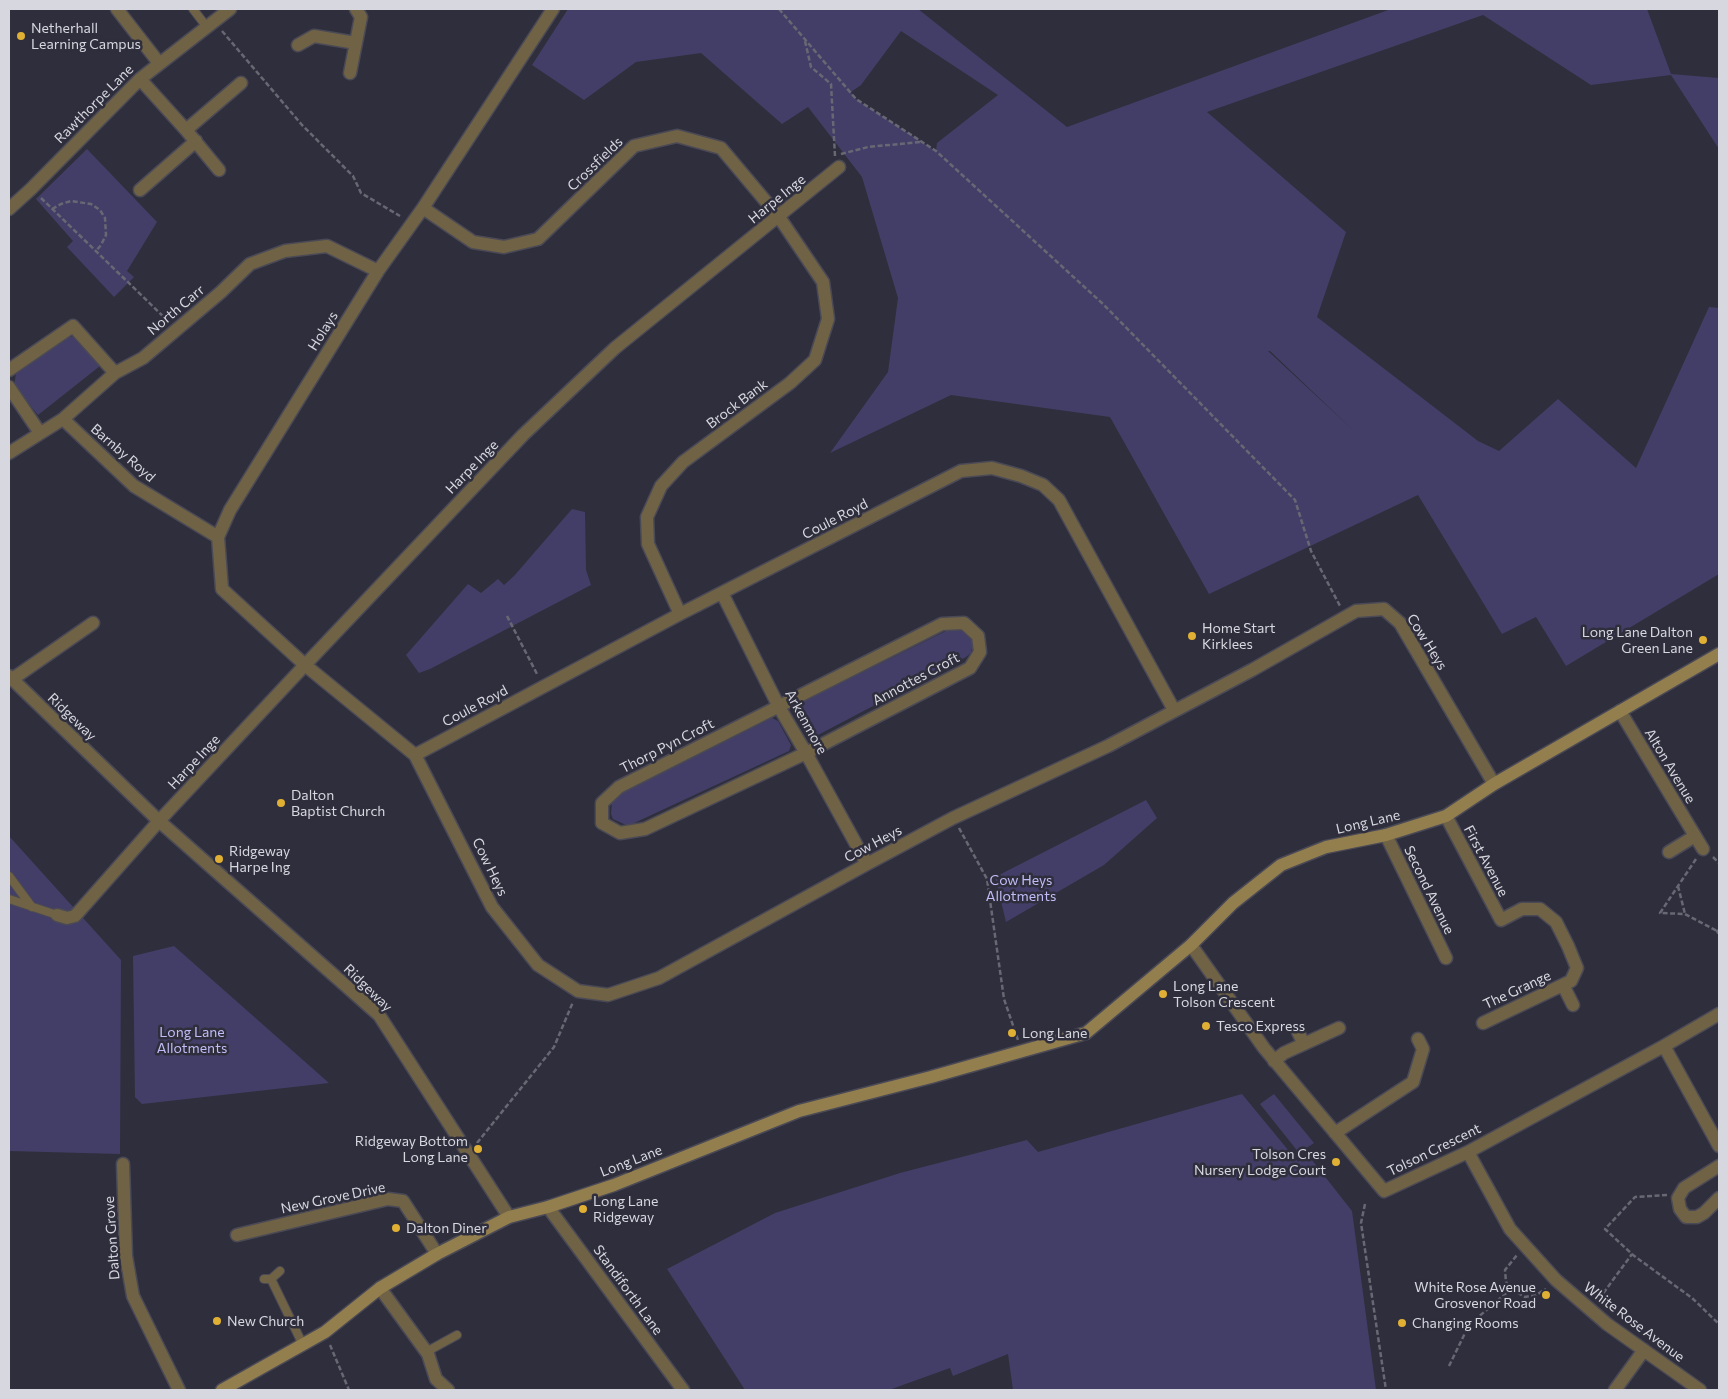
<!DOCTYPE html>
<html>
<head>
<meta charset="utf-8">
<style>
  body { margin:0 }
  #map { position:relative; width:1728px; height:1399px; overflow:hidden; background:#2f2e3c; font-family:Commissioner,sans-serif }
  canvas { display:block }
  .frame { position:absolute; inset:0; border:10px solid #d7d7e0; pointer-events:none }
</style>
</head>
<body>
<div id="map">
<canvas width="1728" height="1399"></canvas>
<div class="frame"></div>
</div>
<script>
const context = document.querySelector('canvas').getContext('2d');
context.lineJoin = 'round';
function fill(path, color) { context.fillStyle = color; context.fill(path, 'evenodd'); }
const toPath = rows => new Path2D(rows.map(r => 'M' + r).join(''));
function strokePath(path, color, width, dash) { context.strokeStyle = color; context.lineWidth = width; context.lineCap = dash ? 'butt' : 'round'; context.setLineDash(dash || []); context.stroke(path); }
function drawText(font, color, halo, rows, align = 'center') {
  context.font = font + ' Commissioner,sans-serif'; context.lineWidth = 5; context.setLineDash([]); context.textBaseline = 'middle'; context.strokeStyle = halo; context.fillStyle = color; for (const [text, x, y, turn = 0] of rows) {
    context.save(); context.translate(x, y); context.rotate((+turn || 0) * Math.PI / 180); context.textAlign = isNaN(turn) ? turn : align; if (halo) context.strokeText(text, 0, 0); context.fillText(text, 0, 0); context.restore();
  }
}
const green = toPath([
  [568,9,918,9,1067,127,1391,9,1647,9,1671,74,1719,78,1719,149,1671,75,1591,85,1483,15,1207,112,1346,232,1317,317,1478,441,1499,451,1558,399,1636,468,1709,307,1719,308,1719,574,1566,666,1536,617,1502,634,1418,495,1209,594,1110,417,951,395,830,453,888,372,898,298,862,177,808,107,782,124,701,53,636,62,584,100,532,65],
  [901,31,998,95,937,143,936,151,857,100,851,92,861,85],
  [1268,351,1270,351,1353,430],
  [87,149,157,222,127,271,134,277,114,297,67,247,73,241,36,199],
  [66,336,77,337,100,366,38,415,14,385,16,374],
  [572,509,585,512,586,570,591,585,430,669,419,673,406,655,468,584,481,593,498,579,504,585,514,576],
  [961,627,974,639,971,653,966,657,818,735,809,733,796,711,800,703,950,629],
  [772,718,778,721,791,745,789,751,632,824,626,825,613,819,611,814,612,802,620,794],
  [1146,800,1157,818,1104,865,1006,922,995,877],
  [9,836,121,960,120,1154,9,1151],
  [174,946,329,1083,142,1104,135,1097,133,956],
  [1242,1094,1298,1162,1308,1155,1352,1211,1376,1390,1013,1390,1008,1354,953,1376,950,1368,889,1390,745,1390,667,1269,775,1213,900,1173,1027,1140,1038,1152],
  [1274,1094,1314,1143,1299,1153,1260,1104]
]);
const path = toPath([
  [779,9,856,99,936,151,1103,304,1295,500,1311,551,1340,606],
  [222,31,302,125,353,176,361,193,400,216],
  [805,41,811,67,831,84,835,156],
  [841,154,868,147,920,142],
  [41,198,167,320],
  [52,209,61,204,71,201,91,204,100,210,105,218,106,235,101,245,96,251],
  [507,616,537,674],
  [959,828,987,879,1004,999,1018,1040],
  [1713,857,1719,863],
  [1696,859,1660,913,1685,914,1717,931],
  [1678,886,1685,914],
  [1719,930,1717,931,1719,935],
  [477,1143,554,1047,573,1002],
  [1667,1195,1635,1197,1605,1229,1633,1255,1692,1298,1719,1324],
  [1365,1204,1361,1223,1386,1390],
  [1511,1289,1525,1297,1536,1295,1546,1289],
  [1599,1299,1632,1254],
  [330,1345,349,1390],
  [1449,1366,1469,1325,1511,1289,1506,1282,1505,1270,1517,1255]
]);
const lane = toPath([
  [193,9,206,26],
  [9,876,32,907],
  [9,899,57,915],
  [264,1279,271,1279,303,1345],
  [271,1279,280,1271],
  [426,1352,457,1335]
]);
const street = toPath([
  [117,9,159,63],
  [553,9,423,208,378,271,230,510,218,537,222,589,305,665,415,755,492,907,538,965,578,991,608,995,659,978,867,864,953,818,1108,746,1252,670,1356,611,1384,609,1400,623,1494,784],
  [298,45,314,36,356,43],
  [350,73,361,17,356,9],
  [140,79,186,130,219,170],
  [186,130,241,83],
  [140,190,196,141],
  [423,208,473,242,504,247,538,239,634,146,677,136,721,148,779,217,823,282,828,319,815,360,790,383,683,462,661,486,647,517,648,544,680,614],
  [9,209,31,189,140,79,230,9],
  [9,370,73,326,115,373],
  [9,387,40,433],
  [63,419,134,486,218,537],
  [9,453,63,419,115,373,143,358,221,292,250,264,285,251,327,246,378,271],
  [722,593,779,707,806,753,867,864],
  [964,623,978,636,980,652,970,668,806,753,645,829,620,833,602,823,602,803,619,787,942,624,964,623],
  [9,676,159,821,379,1015,509,1217],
  [11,680,93,623],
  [1620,711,1703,849],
  [415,755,680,614,961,471,992,468,1021,476,1043,485,1059,500,1174,710],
  [1446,816,1501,920,1522,909,1540,909,1556,922,1568,946,1577,968,1571,981,1483,1023],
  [1386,835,1446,958],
  [1669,852,1695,836],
  [57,915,67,918,75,916,159,821,305,665,523,435,615,348,839,167],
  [1191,945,1264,1048,1384,1191,1468,1152,1664,1046,1719,1014],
  [1563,985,1573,1005],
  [1298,1032,1304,1044],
  [1664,1046,1719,1146],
  [1274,1061,1284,1053,1339,1028],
  [1335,1133,1413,1082,1423,1049,1418,1039],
  [1468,1152,1510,1229,1556,1280,1607,1324,1700,1390],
  [123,1164,126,1256,133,1296,179,1390],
  [1719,1166,1684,1188,1678,1198,1680,1209,1686,1217,1697,1217,1704,1213,1719,1198],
  [548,1207,683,1390],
  [237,1235,388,1199,403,1201,437,1254],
  [380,1288,428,1354,436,1379,448,1390],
  [1615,1390,1644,1350]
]);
const secondary = toPath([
  [222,1390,325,1332,380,1288,437,1254,509,1217,548,1207,614,1185,799,1111,931,1077,1086,1033,1191,945,1233,903,1281,865,1326,847,1386,835,1446,816,1494,784,1719,654]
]);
const markers = [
  [21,36,5,"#e0b034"],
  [1192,636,5,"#e0b034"],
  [1703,640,5,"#e0b034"],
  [281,803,5,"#e0b034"],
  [219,859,5,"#e0b034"],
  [1163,994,5,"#e0b034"],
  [1206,1026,5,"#e0b034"],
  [1012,1033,5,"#e0b034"],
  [478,1149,5,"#e0b034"],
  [1336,1162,5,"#e0b034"],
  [583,1209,5,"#e0b034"],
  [396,1228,5,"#e0b034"],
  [1546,1295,5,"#e0b034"],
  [217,1321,5,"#e0b034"],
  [1402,1323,5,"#e0b034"]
];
const poiNames = [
  ["Netherhall",31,28],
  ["Learning Campus",31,44],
  ["Home Start",1202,628],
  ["Kirklees",1202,644],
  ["Long Lane Dalton",1693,632,"right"],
  ["Green Lane",1693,648,"right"],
  ["Dalton",291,795],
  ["Baptist Church",291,811],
  ["Ridgeway",229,851],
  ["Harpe Ing",229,867],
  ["Long Lane",1173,986],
  ["Tolson Crescent",1173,1002],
  ["Tesco Express",1216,1026],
  ["Long Lane",1022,1033],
  ["Ridgeway Bottom",468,1141,"right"],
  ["Long Lane",468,1157,"right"],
  ["Tolson Cres",1326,1154,"right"],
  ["Nursery Lodge Court",1326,1170,"right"],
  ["Long Lane",593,1201],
  ["Ridgeway",593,1217],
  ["Dalton Diner",406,1228],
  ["White Rose Avenue",1536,1287,"right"],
  ["Grosvenor Road",1536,1303,"right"],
  ["New Church",227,1321],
  ["Changing Rooms",1412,1323]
];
const streetNames = [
  ["Rawthorpe Lane",94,104,-45],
  ["Crossfields",595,164,-44],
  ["Harpe Inge",777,199,-39],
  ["North Carr",176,310,-40],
  ["Holays",323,331,-58],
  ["Brock Bank",737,404,-37],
  ["Barnby Royd",123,453,41],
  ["Harpe Inge",472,467,-46],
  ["Coule Royd",835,519,-27],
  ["Cow Heys",1427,642,58],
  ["Annottes Croft",916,679,-28],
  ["Coule Royd",475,706,-28],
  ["Ridgeway",72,717,44],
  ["Arkenmore",806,722,61],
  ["Thorp Pyn Croft",667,746,-27],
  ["Harpe Inge",194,762,-47],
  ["Alton Avenue",1670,766,59],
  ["Long Lane",1368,822,-13],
  ["Cow Heys",873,844,-28],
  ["First Avenue",1486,861,62],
  ["Cow Heys",490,867,64],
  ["Second Avenue",1429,890,64],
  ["Ridgeway",368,988,44],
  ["The Grange",1517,990,-25],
  ["Tolson Crescent",1434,1150,-26],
  ["Long Lane",631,1161,-21],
  ["New Grove Drive",333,1198,-12],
  ["Dalton Grove",112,1238,-94],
  ["Standiforth Lane",628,1290,54],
  ["White Rose Avenue",1634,1322,37]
];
const parkNames = [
  ["Cow Heys",1021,880],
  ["Allotments",1021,896],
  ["Long Lane",192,1032],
  ["Allotments",192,1048]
];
fill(green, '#433e67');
strokePath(lane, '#4a4956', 10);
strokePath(street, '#4a4956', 15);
strokePath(secondary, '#4a4956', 15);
strokePath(path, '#686874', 2.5, [5, 2.5]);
strokePath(lane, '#706245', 8);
strokePath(street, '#706245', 12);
strokePath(secondary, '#937e4e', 12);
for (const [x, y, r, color] of markers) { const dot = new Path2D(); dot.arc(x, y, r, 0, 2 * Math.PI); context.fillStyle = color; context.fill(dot); strokePath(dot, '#2f2e3c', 2); }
drawText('14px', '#d7d7e0', '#2f2e3c', poiNames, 'left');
drawText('14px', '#d7d7e0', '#2f2e3c', streetNames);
drawText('14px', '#c1bcf6', '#2f2e3c', parkNames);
</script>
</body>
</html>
